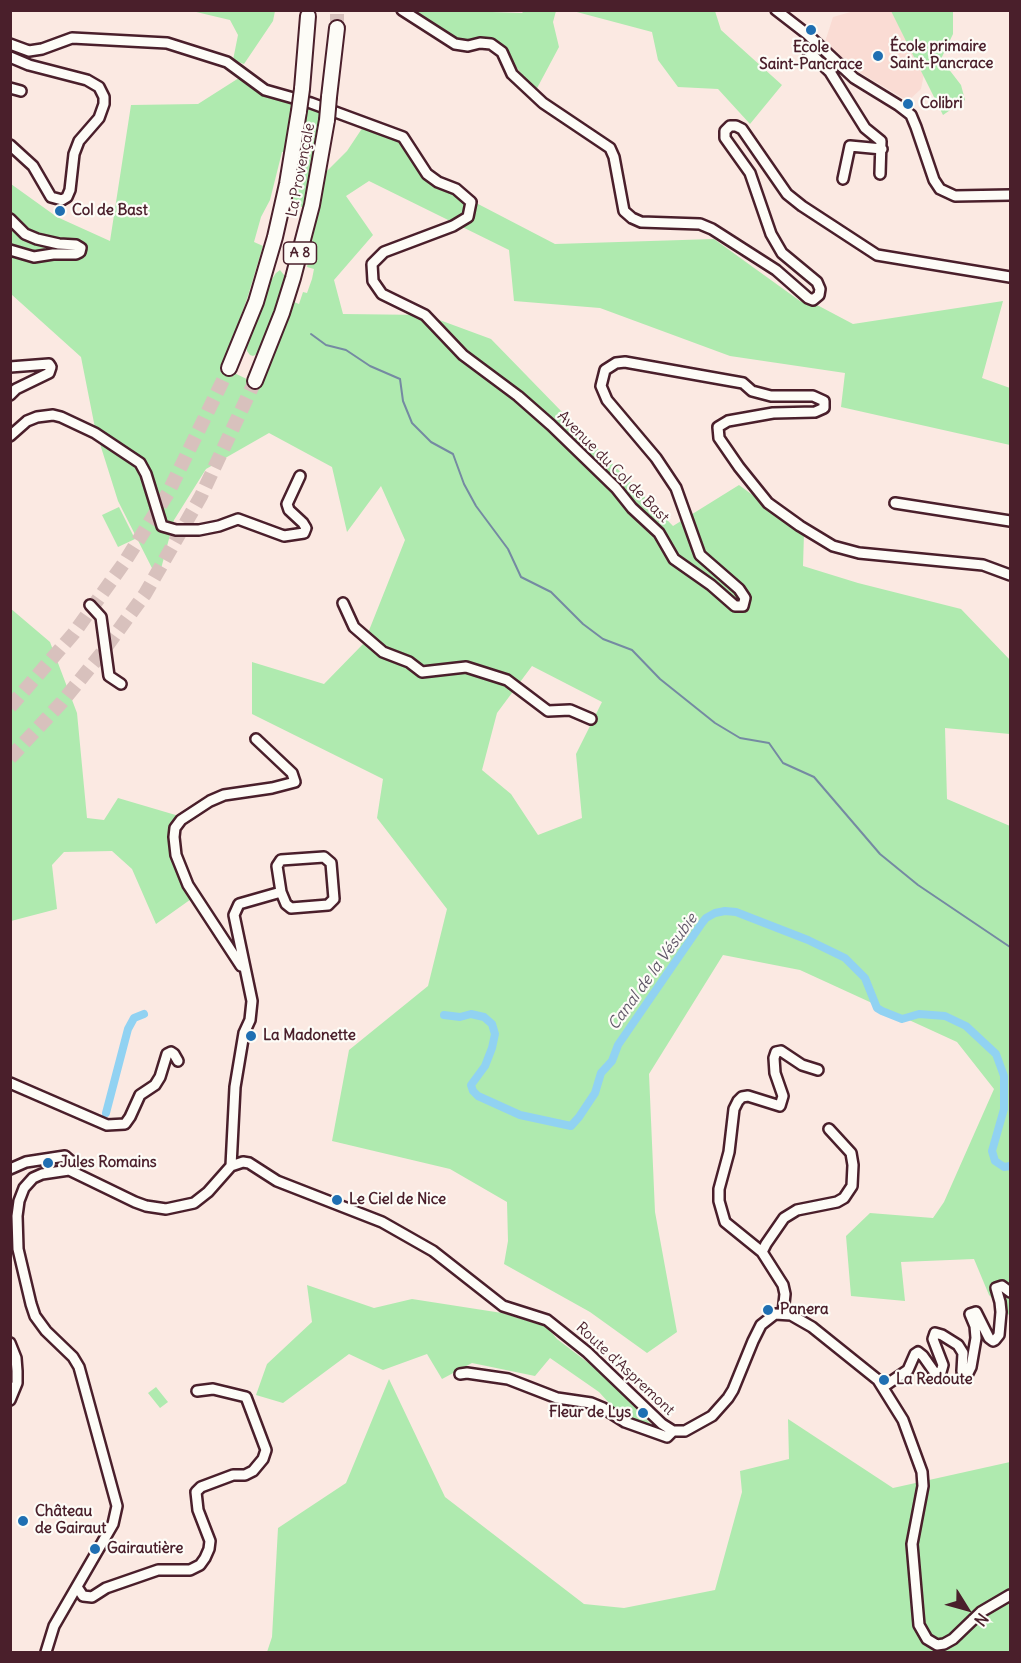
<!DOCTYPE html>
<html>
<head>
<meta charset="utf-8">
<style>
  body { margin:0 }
  #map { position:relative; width:1021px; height:1663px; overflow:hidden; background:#fbe9e2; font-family:Delius,sans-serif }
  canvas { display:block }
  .frame { position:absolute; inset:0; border:12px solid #4a1f2b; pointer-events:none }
  .north { position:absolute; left:937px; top:1579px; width:60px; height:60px; -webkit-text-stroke:4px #fdfcf7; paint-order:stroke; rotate:127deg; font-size:16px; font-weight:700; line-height:24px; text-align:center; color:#4a1f2b }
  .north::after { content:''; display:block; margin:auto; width:21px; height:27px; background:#4a1f2b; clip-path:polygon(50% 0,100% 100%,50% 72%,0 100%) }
</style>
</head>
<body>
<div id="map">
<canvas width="1021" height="1663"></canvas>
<div class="frame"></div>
<div class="north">N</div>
</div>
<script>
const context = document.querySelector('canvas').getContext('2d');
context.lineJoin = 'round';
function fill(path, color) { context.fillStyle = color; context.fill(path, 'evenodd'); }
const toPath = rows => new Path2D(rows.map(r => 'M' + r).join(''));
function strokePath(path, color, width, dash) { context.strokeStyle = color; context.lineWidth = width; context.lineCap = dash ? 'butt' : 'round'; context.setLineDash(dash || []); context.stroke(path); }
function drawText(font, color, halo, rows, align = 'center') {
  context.font = font + ' Delius,sans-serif'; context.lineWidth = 4.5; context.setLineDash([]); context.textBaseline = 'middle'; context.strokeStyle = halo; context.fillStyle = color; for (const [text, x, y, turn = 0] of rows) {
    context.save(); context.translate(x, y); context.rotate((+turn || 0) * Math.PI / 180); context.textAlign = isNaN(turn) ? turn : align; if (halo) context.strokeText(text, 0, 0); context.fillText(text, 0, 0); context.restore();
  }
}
const built = toPath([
  [854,11,891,11,924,74,921,89,908,101,857,71,825,42,833,17]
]);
const green = toPath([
  [488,10,492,12,522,13,524,11,556,11,553,22,559,47,535,92,511,60,503,46,484,39,463,42,413,11],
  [192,11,275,10,275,11,273,21,244,64,233,60,238,35,230,20],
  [573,11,715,11,721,30,782,85,750,124,718,89,678,87,658,60,652,32],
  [891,11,953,11,953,34,941,59,961,85,965,100,943,115],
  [242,76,265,95,274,99,294,102,286,152,282,152,270,200,261,217,254,242,263,246,247,299,222,367,261,386,294,302,299,304,303,292,307,293,312,279,314,269,307,267,326,172,347,151,363,127,400,140,430,179,555,244,714,239,800,301,819,306,853,324,1003,301,982,378,1010,388,1010,445,841,407,845,373,730,356,600,308,514,301,509,250,369,181,346,196,373,235,334,280,343,314,426,315,491,339,673,526,739,485,804,533,803,566,858,583,961,609,1010,660,1010,734,945,728,947,799,1010,826,1010,1316,989,1295,974,1259,901,1262,905,1301,851,1296,846,1236,870,1213,933,1218,944,1202,994,1089,957,1042,800,970,723,955,649,1074,655,1212,677,1332,647,1353,590,1312,504,1264,508,1241,507,1202,450,1169,332,1141,349,1050,428,986,447,909,377,818,383,779,252,714,252,662,324,684,364,643,405,540,381,486,347,532,332,467,269,433,206,469,174,520,158,580,118,501,95,428,81,357,11,294,11,184,57,217,110,241,131,105,198,104],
  [532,666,602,702,576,754,582,818,538,835,511,794,482,770,497,713],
  [306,107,321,112,316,151,303,207,292,206],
  [280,270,284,275,285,281,281,295,261,352,253,356,250,355,247,351,247,346,270,282,276,273],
  [119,507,135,539,118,547,102,515],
  [10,608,50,642,77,713,87,818,104,820,118,798,179,816,171,859,194,897,156,924,132,869,112,851,64,852,52,865,57,909,11,921],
  [307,1285,374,1308,412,1299,502,1313,547,1327,557,1339,599,1371,653,1426,620,1415,599,1392,550,1358,535,1376,472,1363,442,1379,427,1354,383,1370,349,1354,283,1403,256,1395,267,1364,312,1322],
  [389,1379,445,1497,584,1604,624,1608,715,1590,742,1492,740,1471,789,1459,788,1419,893,1488,1010,1462,1010,1652,267,1652,272,1637,278,1528,346,1483],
  [156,1387,168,1402,160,1408,148,1393]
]);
const stream = toPath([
  [311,334,326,345,346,350,370,366,400,379,403,401,412,423,431,442,453,454,464,484,476,506,508,549,521,577,551,592,583,624,603,639,632,650,660,679,715,723,740,738,769,743,783,763,814,777,880,854,918,885,1010,947]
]);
const canal = toPath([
  [444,1015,460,1017,471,1014,484,1017,492,1024,495,1034,492,1048,485,1066,471,1085,473,1091,478,1096,520,1115,571,1126,579,1117,595,1093,601,1073,612,1061,618,1045,702,923,706,918,715,913,725,911,736,912,808,940,845,958,865,978,877,1008,882,1011,902,1019,919,1014,945,1016,966,1026,996,1054,1004,1076,1004,1109,992,1151,995,1161,1004,1167,1010,1166],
  [106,1113,128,1029,134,1018,144,1014]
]);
const highwayTunnel = toPath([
  [337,28,337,10],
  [10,707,74,633,124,563,168,493,229,368],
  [10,758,62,702,101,654,145,594,201,496,255,381]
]);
const minor = toPath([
  [402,10,455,44,468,46,480,43,491,44,502,52,512,74,543,103,610,148,614,157,624,211,632,218,641,222,700,224,712,229,776,270,808,298,813,300,819,295,820,289,817,282,782,253,771,234,750,173,725,138,725,131,730,126,736,126,742,129,787,194,802,206,877,255,1010,277],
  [776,10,807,34,854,78,898,105,911,115,916,127,934,180,940,189,955,196,1010,195],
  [10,44,29,51,42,49,72,38,167,43,227,62,265,90,311,103,403,137,427,174,438,182,456,189,471,202,468,217,453,226,384,252,372,264,373,281,382,294,425,315,463,355,518,396,551,425,616,488,632,508,659,533,674,559,711,585,735,606,743,606,745,598,739,589,700,555,676,488,656,458,607,400,601,386,605,370,616,363,625,362,743,383,752,391,771,396,813,396,824,401,824,408,815,412,773,413,728,421,718,427,719,438,739,467,768,503,800,526,833,546,859,553,983,565,1010,575],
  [805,48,830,72,865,128,881,141,880,174],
  [10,57,29,65,87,80,99,87,104,97,104,104,99,118,79,141,74,154,70,190,67,197,62,200,51,197,33,166,10,145],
  [10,88,21,91],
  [843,179,850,146,882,149],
  [10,219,25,234,37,239,59,244,76,245,81,248,80,252,76,254,53,254,34,257,10,250],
  [10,367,49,364,51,367,49,373,16,389,10,395],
  [10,436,27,421,37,417,53,415,61,417,95,433,140,463,146,474,162,526,176,530,199,530,219,526,238,519,284,536,304,533,306,528,303,523,289,510,287,504,300,476],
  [895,503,1010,521],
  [343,603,354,627,383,652,409,662,422,672,466,667,507,680,548,711,570,710,591,719],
  [90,605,101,617,109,676,121,684],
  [241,966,188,885,176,855,174,837,175,828,181,820,210,801,224,795,272,788,295,782,292,773,256,739],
  [10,1083,107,1125,125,1124,130,1117,140,1095,155,1085,160,1077,167,1054,171,1052,174,1054,178,1061],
  [231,1166,235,1087,244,1033,250,1020,252,1001,234,915,239,904,281,892,286,904,291,908,328,905,334,899,331,863,324,857,281,860,277,866,281,892],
  [10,1169,26,1162,65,1156,72,1162,69,1170],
  [69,1170,135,1202,146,1206,166,1209,194,1203,208,1192,231,1166,243,1162,249,1163,277,1181,382,1222,433,1251,503,1306,547,1320,587,1352,662,1424,673,1431,685,1431,712,1416,728,1398,733,1390,753,1341,761,1325,775,1314,791,1315,812,1327,878,1380,903,1420,922,1472,923,1486,912,1544,919,1625,927,1639,937,1645,944,1644,953,1639,981,1612,1010,1595],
  [762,1252,725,1222,719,1201,719,1189,729,1152,734,1109,738,1101,742,1097,748,1096,780,1106,783,1096,775,1073,774,1058,776,1052,781,1051,802,1065,818,1070],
  [783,1313,785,1294,783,1285,762,1252,766,1244,784,1218,797,1210,837,1202,844,1198,852,1186,853,1165,851,1153,829,1129],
  [10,1343,16,1358,17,1371,17,1383,10,1400],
  [460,1374,467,1373,508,1379,557,1398,591,1403,603,1408,625,1422,667,1437,673,1431],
  [883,1387,908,1370,915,1354,918,1352,923,1356,935,1373,941,1372,943,1365,933,1339,935,1333,942,1335,958,1345,963,1353,962,1371,968,1373,971,1367,976,1338,975,1326,970,1314,976,1312,989,1338,993,1341,995,1340,999,1335,1001,1312,1000,1302,996,1288,1002,1286,1010,1292],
  [77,1587,83,1596,92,1597,106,1588,158,1570,190,1570,200,1565,205,1558,209,1549,210,1541,198,1510,196,1492,201,1487,233,1475,245,1475,253,1471,263,1459,266,1450,246,1397,213,1389,197,1391],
  [46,1652,54,1626,113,1524,117,1506,79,1367,73,1357,46,1331,35,1316,31,1304,18,1249,17,1216,19,1201,24,1188,33,1178,42,1174,69,1170]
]);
const highway = toPath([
  [302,89,308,16],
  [329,97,337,28],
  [229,368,256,302,275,237,287,184,299,111],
  [255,381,282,313,293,278,312,205,327,120]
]);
const highwayBridge = toPath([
  [299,111,302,89],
  [327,120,329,97]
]);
const markers = [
  [811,30,6,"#1f6fb2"],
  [878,56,6,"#1f6fb2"],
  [908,104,6,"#1f6fb2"],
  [60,211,6,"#1f6fb2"],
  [251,1036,6,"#1f6fb2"],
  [48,1163,6,"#1f6fb2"],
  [337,1200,6,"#1f6fb2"],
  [768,1310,6,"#1f6fb2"],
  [884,1380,6,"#1f6fb2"],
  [643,1413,6,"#1f6fb2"],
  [23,1521,6,"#1f6fb2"],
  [95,1549,6,"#1f6fb2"]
];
const shields = [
  [300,253,33]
];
const shieldNames = [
  ["A 8",300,253]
];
const poiNames = [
  ["École primaire",890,47],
  ["Saint-Pancrace",890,64],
  ["Ecole",811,48,"center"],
  ["Saint-Pancrace",811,65,"center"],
  ["Colibri",920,104],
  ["Col de Bast",72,211],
  ["La Madonette",263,1036],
  ["Jules Romains",60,1163],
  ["Le Ciel de Nice",349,1200],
  ["Panera",780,1310],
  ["La Redoute",896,1380],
  ["Fleur de Lys",631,1413,"right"],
  ["Château",35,1512],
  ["de Gairaut",35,1529],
  ["Gairautière",107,1549]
];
const streetNames = [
  ["La Provençale",301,170,-79],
  ["Avenue du Col de Bast",613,467,45],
  ["Route d'Aspremont",625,1369,43]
];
const waterNames = [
  ["Canal de la Vésubie",653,972,-54]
];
fill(built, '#fadcd4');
fill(green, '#afeaaf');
strokePath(stream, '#758aa2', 2);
strokePath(canal, '#91d2f2', 8);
strokePath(highwayTunnel, '#d8c1bd', 14, [14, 7]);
strokePath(minor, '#4a1f2b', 14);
strokePath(highway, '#4a1f2b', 18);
strokePath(minor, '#fdfcf7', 9);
strokePath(highway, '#fdfcf7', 14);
strokePath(highwayBridge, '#4a1f2b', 18, []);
strokePath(highwayBridge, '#fdfcf7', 14);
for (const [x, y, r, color] of markers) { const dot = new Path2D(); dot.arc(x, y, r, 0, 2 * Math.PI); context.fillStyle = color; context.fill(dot); strokePath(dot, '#fdfcf7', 2); }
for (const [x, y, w] of shields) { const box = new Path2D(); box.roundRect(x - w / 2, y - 11, w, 22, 4.5); context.fillStyle = '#fdfcf7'; context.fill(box); strokePath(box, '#4a1f2b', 1.5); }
drawText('bold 14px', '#4a1f2b', null, shieldNames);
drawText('bold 15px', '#4a1f2b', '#fdfcf7', poiNames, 'left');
drawText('15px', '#4a1f2b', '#fdfcf7', streetNames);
drawText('italic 16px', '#5f5567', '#fdfcf7', waterNames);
</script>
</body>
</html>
